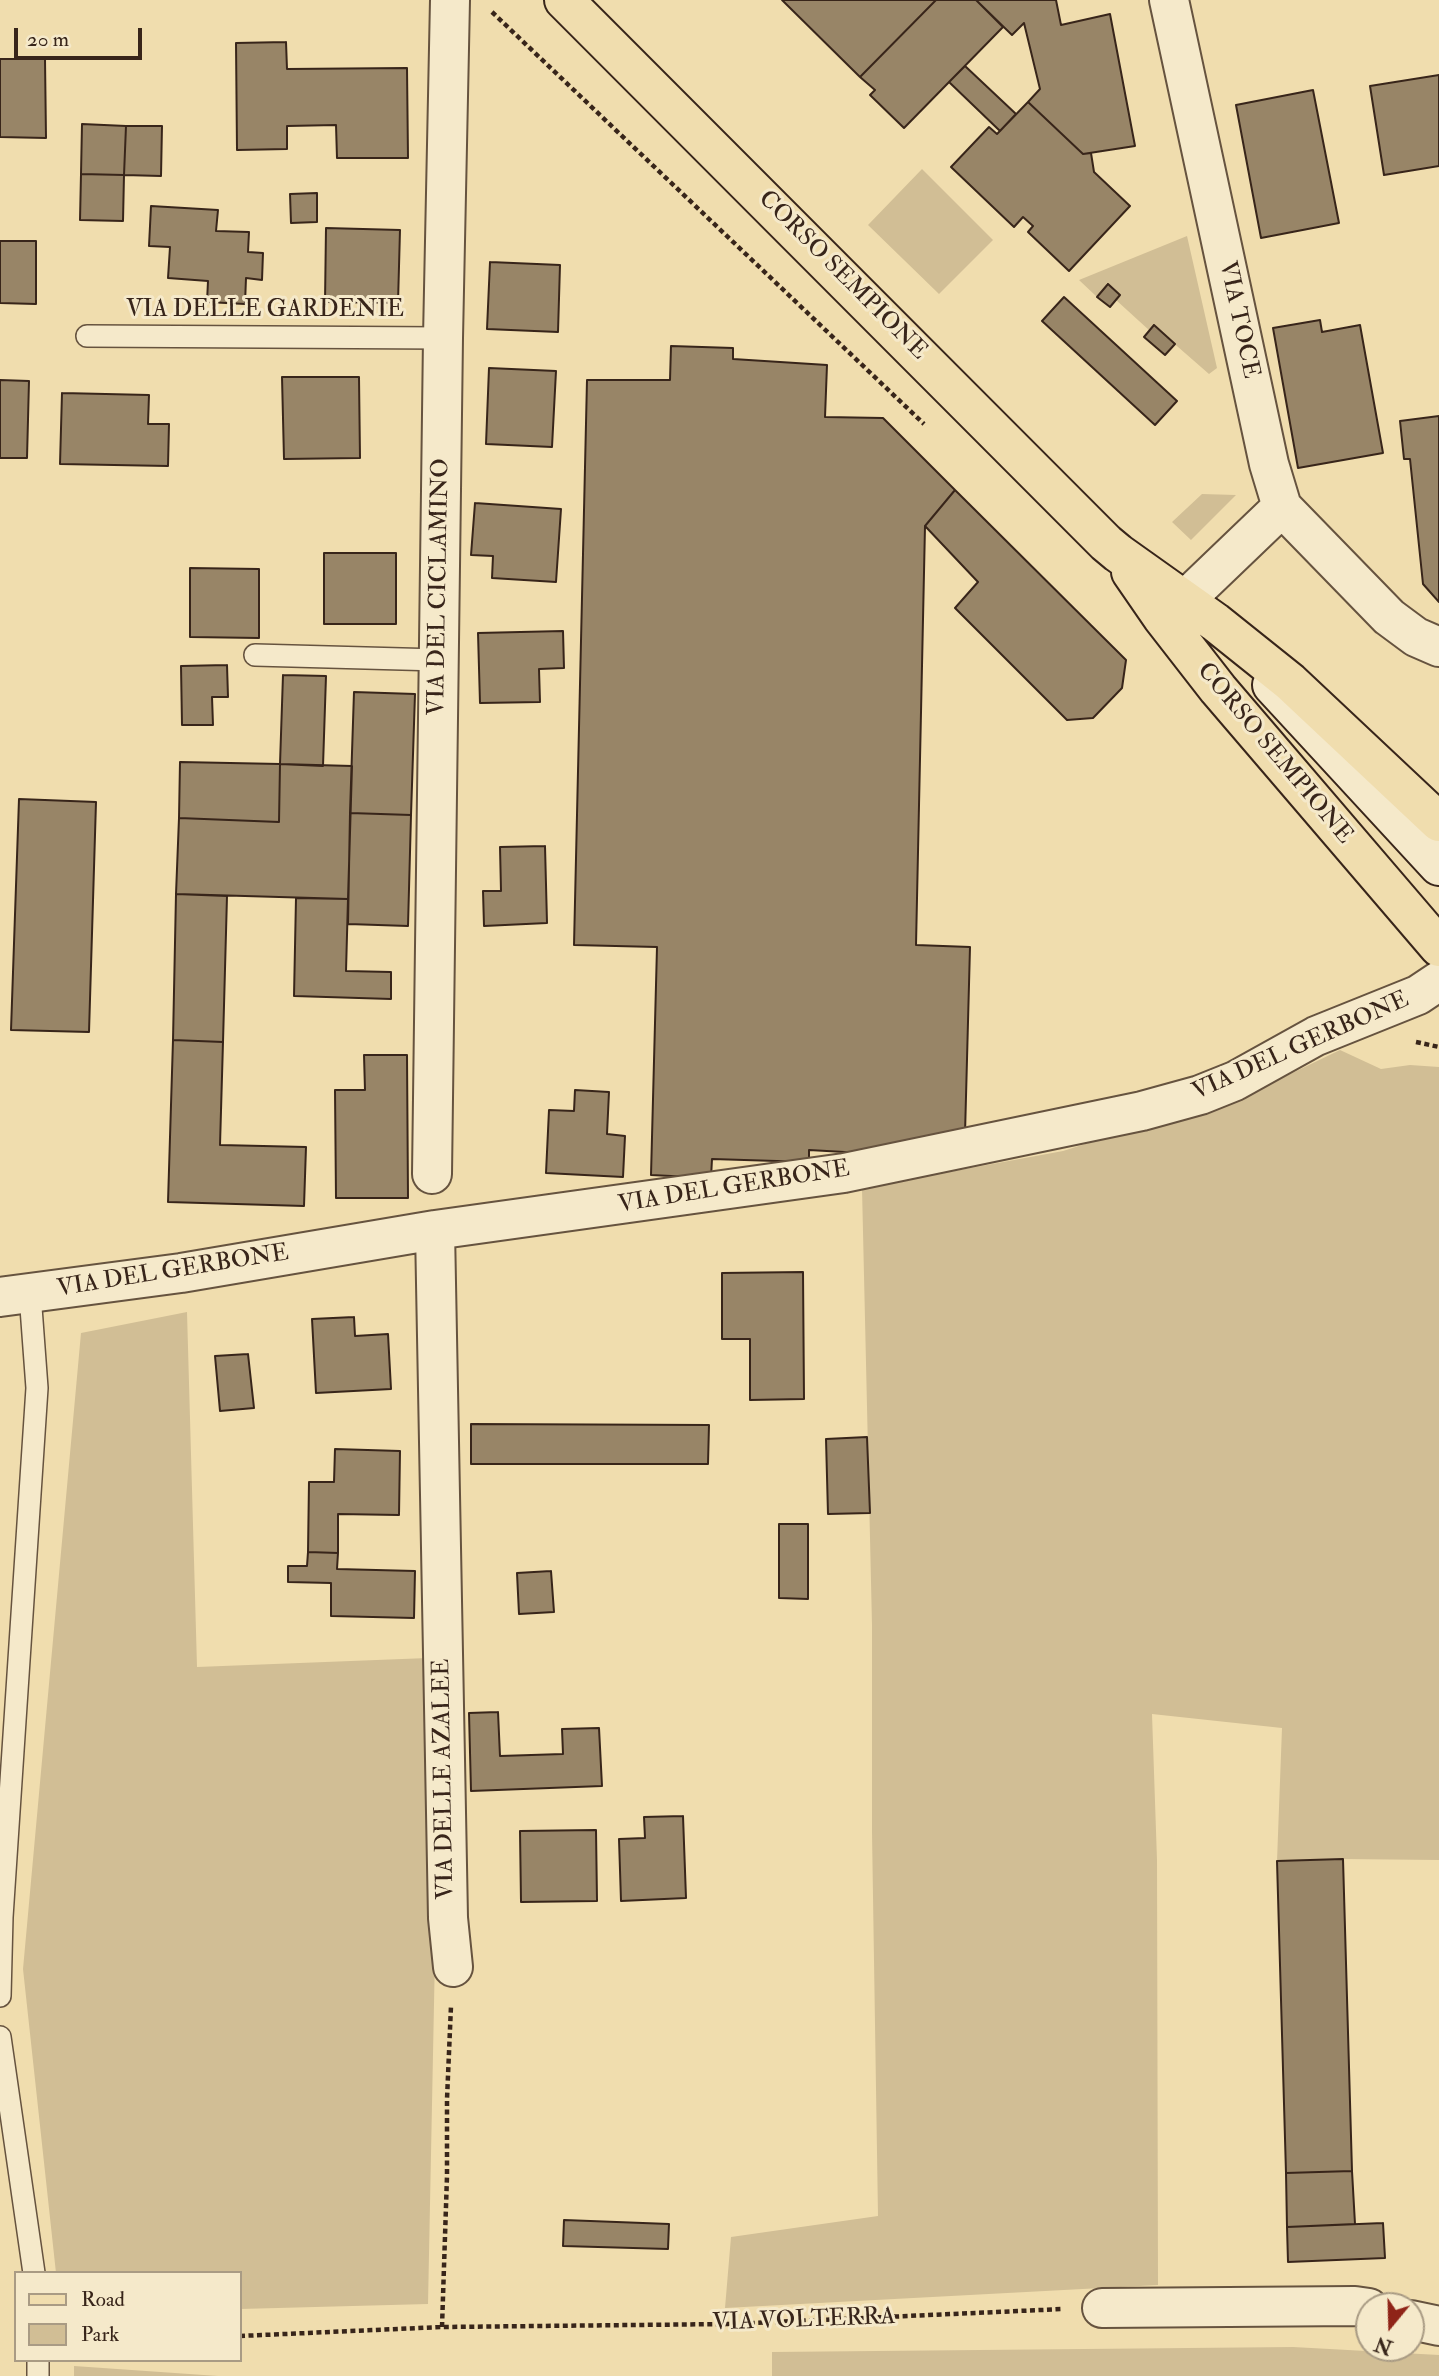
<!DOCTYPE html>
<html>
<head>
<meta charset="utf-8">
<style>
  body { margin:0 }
  #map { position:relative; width:1439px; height:2376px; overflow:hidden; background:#f0ddae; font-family:"IM FELL Double Pica",serif }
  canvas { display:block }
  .legend { position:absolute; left:14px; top:2271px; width:228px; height:91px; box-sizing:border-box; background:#f5e9ca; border:2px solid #a99b84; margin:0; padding:9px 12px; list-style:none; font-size:21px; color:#38251a }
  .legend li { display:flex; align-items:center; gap:14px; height:35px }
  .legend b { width:35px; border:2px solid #a99b84 }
  .north { position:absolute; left:1355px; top:2292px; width:70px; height:70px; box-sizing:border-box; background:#f5e9ca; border:2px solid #a99b84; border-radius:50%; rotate:199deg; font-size:19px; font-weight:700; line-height:28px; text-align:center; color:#38251a }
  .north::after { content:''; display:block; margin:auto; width:24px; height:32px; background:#8f2418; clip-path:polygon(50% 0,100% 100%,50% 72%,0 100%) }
  .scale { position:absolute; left:14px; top:28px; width:128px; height:32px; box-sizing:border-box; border:4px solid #38251a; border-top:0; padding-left:9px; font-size:21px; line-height:24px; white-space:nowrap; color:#38251a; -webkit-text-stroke:5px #f5e9ca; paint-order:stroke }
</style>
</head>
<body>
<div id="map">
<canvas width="1439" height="2376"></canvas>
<ul class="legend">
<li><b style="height:9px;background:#f0ddae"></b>Road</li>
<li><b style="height:19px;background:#d1be95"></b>Park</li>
</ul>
<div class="north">N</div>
<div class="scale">20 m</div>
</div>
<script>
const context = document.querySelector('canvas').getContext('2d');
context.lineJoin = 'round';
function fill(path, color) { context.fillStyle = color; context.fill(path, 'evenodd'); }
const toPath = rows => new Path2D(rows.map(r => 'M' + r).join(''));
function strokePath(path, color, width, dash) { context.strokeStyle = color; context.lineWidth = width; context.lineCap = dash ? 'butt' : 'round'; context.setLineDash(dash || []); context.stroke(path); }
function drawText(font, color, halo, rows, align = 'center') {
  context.font = font + ' "IM FELL Double Pica",serif'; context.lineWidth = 6; context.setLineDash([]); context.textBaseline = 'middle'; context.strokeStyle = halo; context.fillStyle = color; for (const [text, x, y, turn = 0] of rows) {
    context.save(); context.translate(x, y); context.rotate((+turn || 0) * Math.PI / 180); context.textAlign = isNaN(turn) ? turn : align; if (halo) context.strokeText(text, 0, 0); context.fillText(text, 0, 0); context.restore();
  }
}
const green = toPath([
  [922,169,993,240,939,294,868,225],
  [1187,236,1217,368,1209,374,1154,326,1150,331,1116,300,1120,295,1107,285,1097,297,1079,280],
  [1202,494,1236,495,1191,540,1172,522],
  [1340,1050,1381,1069,1410,1065,1439,1067,1439,1860,1343,1859,1277,1861,1282,1728,1152,1714,1157,1860,1158,2285,725,2308,731,2237,878,2216,872,1832,872,1625,862,1188,1063,1151,1257,1090],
  [187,1312,197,1667,428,1658,435,1954,428,2304,240,2309,240,2273,56,2273,23,1969,81,1333],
  [1293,2347,1439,2355,1439,2376,772,2376,772,2352],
  [74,2366,218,2376,220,2376,74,2376]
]);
const building = toPath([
  [782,0,936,0,860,77,782,0],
  [936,0,976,0,1003,27,904,128,870,95,875,90,860,77,936,0],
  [976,0,1056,0,1061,25,1110,14,1135,146,1083,154,1028,102,1040,89,1024,23,1012,35,976,0],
  [286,42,287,69,407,68,408,158,337,158,336,125,287,126,287,149,237,150,236,43,286,42],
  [0,59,45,59,46,138,0,137,0,59],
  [965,66,1016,114,1000,131,949,82,965,66],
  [1439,75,1439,166,1384,175,1370,86,1439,75],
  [1313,90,1339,223,1261,238,1236,105,1313,90],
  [1028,102,1083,154,1091,153,1094,172,1130,206,1069,271,1028,232,1033,226,1023,217,1014,227,951,167,989,127,997,134,1028,102],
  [82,124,126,126,124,175,81,174,82,124],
  [126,126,162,126,161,176,124,175,126,126],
  [81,174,124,175,123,221,80,220,81,174],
  [317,193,317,222,291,223,290,194,317,193],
  [151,206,218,210,216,231,249,232,248,252,263,253,262,280,246,278,245,304,207,302,208,281,168,278,170,247,149,246,151,206],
  [326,228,400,230,398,303,325,302,326,228],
  [0,241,36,241,36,304,0,303,0,241],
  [490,262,560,265,558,332,487,329,490,262],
  [1108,284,1120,295,1110,307,1097,297,1108,284],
  [1064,297,1177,401,1155,425,1042,321,1064,297],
  [1320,320,1322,332,1360,325,1383,453,1298,468,1273,328,1320,320],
  [1154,325,1175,344,1165,355,1144,337,1154,325],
  [671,346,733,348,733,359,827,365,825,417,883,418,955,490,925,526,916,945,970,947,965,1134,862,1153,809,1150,809,1162,712,1159,711,1178,651,1175,657,947,574,945,587,380,670,380,671,346],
  [489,368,556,371,552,447,486,444,489,368],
  [282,377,359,377,360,458,284,459,282,377],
  [0,380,29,381,27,458,0,458,0,380],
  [62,393,149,395,148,424,169,424,168,466,60,464,62,393],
  [1439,416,1439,602,1423,584,1410,459,1404,459,1400,421,1439,416],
  [955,490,1126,660,1122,688,1093,718,1067,720,955,608,978,582,925,526,955,490],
  [475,503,561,509,556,582,492,578,493,556,471,555,475,503],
  [324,553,396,553,396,624,324,624,324,553],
  [190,568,259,569,259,638,190,637,190,568],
  [563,631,564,668,539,669,540,702,480,703,478,633,563,631],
  [227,665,228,697,212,697,213,725,182,725,181,666,227,665],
  [283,675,326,676,323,766,280,764,283,675],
  [354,692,415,694,411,815,350,813,354,692],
  [180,762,280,764,279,822,179,818,180,762],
  [280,764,352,766,348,899,176,894,179,818,279,822,280,764],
  [19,799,96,802,89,1032,11,1030,19,799],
  [350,813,411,815,408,926,348,924,350,813],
  [545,846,547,923,484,926,483,891,501,891,500,847,545,846],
  [176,894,227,896,223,1042,173,1040,176,894],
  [296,898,348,899,346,971,391,972,391,999,294,996,296,898],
  [173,1040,223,1042,220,1145,306,1147,304,1206,168,1202,173,1040],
  [364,1055,407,1055,408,1198,336,1198,335,1090,365,1090,364,1055],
  [575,1090,609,1092,607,1134,625,1136,623,1177,546,1173,549,1110,574,1111,575,1090],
  [803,1272,804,1399,750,1400,750,1339,722,1339,722,1273,803,1272],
  [354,1317,355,1336,388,1334,391,1389,316,1393,312,1319,354,1317],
  [248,1354,254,1408,220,1411,215,1356,248,1354],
  [471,1424,709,1425,708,1464,471,1464,471,1424],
  [867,1437,870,1513,828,1514,826,1439,867,1437],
  [335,1449,400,1451,399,1515,338,1514,338,1553,308,1552,309,1482,334,1482,335,1449],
  [779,1524,808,1524,808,1599,779,1598,779,1524],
  [308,1552,338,1553,337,1569,415,1571,414,1618,331,1616,331,1583,288,1582,288,1566,307,1566,308,1552],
  [551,1571,554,1612,519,1614,517,1573,551,1571],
  [498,1712,500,1756,563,1754,562,1729,599,1728,602,1786,471,1791,469,1713,498,1712],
  [683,1816,686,1898,621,1901,619,1839,645,1838,644,1817,683,1816],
  [596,1830,597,1901,521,1902,520,1831,596,1830],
  [1343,1859,1352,2171,1286,2173,1277,1861,1343,1859],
  [1352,2171,1355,2224,1287,2227,1286,2173,1352,2171],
  [564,2220,669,2224,668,2249,563,2246,564,2220],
  [1383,2223,1385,2258,1288,2262,1287,2227,1383,2223]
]);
const path = toPath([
  [492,12,924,424],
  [1416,1042,1439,1047],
  [442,2327,447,2176,447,2099,451,2006],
  [240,2336,442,2327,730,2324,1063,2309]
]);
const service = toPath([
  [87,336,443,338],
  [255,655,439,660],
  [0,1996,2,1917,37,1388,30,1294],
  [0,2037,34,2273],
  [38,2376,38,2360]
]);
const minor = toPath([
  [1169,0,1269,464,1282,507,1389,617,1416,637,1439,647],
  [1185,600,1282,507],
  [432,1174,443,338,450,0],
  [435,1230,448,1918,453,1967],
  [0,1297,181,1273,435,1230,844,1173,1142,1111,1200,1095,1235,1081,1316,1036,1418,995,1439,981],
  [1102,2308,1355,2306,1369,2308],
  [1411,2320,1439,2326]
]);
const secondary = toPath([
  [1272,685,1439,866]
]);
const primary = toPath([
  [564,0,1106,543,1118,553,1215,622,1290,682,1439,822],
  [1131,572,1162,617,1218,689,1439,947]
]);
const streetNames = [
  ["CORSO SEMPIONE",842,276,45],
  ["VIA DELLE GARDENIE",265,311],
  ["VIA TOCE",1238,320,78],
  ["VIA DEL CICLAMINO",440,587,-89],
  ["CORSO SEMPIONE",1274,754,50],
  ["VIA DEL GERBONE",1301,1047,-24],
  ["VIA DEL GERBONE",734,1188,-9],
  ["VIA DEL GERBONE",173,1272,-9],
  ["VIA DELLE AZALEE",445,1779,-91],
  ["VIA VOLTERRA",804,2321,-2]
];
fill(green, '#d1be95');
fill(building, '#988567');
strokePath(building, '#38251a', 2);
strokePath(service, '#66533f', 24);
strokePath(minor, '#66533f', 42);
strokePath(secondary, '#38251a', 42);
strokePath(primary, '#38251a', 42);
strokePath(path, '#38251a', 4.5, [5, 3.5]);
strokePath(service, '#f5e9ca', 21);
strokePath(minor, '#f5e9ca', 38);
strokePath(secondary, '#f5e9ca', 38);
strokePath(primary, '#f0ddae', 38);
drawText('24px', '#38251a', '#f5e9ca', streetNames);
</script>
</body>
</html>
